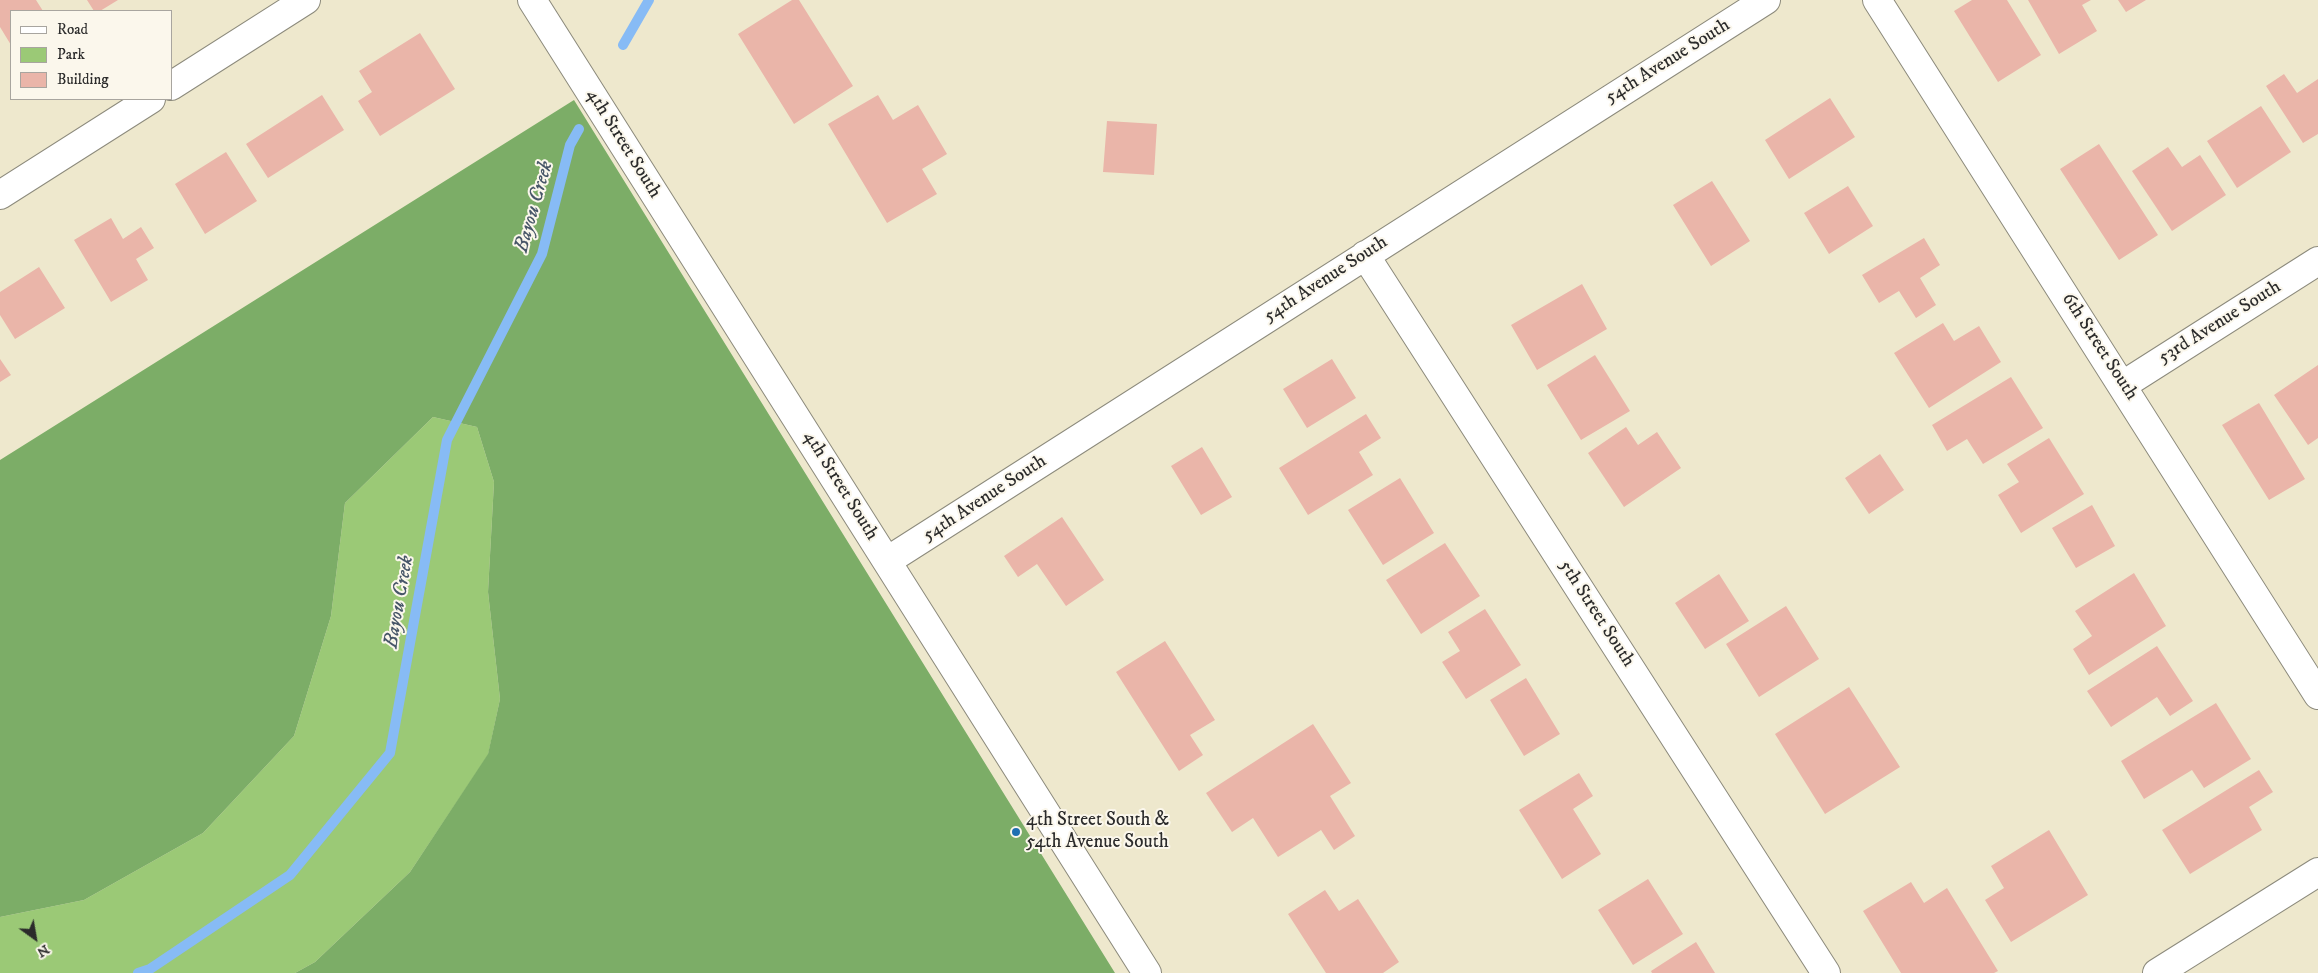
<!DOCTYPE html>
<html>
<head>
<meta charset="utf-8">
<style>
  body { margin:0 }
  #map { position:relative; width:2318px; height:973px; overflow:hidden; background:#eee8cd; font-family:"IM FELL DW Pica",serif }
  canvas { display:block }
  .legend { position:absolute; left:10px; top:10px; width:162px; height:90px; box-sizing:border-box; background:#fbf7ec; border:1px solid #a8a59f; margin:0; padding:6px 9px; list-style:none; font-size:15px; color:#2b2b2b }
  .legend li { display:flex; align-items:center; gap:10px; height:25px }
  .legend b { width:25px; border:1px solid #a8a59f }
  .north { position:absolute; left:10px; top:913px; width:50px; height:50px; -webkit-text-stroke:4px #fbf7ec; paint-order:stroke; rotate:148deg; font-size:14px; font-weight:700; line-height:20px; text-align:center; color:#2b2b2b }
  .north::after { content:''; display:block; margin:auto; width:18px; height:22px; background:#2b2b2b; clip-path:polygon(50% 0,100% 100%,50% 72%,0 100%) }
</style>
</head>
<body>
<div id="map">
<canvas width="2318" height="973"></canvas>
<ul class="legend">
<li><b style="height:6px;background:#fff"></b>Road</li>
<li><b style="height:14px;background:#9bc976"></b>Park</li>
<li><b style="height:14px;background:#eab5a9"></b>Building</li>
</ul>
<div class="north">N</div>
</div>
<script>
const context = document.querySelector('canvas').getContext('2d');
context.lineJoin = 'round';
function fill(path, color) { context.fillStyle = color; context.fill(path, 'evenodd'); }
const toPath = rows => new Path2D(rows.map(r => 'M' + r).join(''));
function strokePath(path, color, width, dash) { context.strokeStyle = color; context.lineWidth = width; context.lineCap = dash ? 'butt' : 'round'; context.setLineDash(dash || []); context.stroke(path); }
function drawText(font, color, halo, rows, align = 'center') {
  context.font = font + ' "IM FELL DW Pica",serif'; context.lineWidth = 4; context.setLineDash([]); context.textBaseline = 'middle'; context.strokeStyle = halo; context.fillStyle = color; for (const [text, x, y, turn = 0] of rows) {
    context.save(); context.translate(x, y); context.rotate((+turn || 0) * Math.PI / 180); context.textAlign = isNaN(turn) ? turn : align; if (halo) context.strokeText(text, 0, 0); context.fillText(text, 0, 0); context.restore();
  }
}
const green = toPath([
  [433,417,477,427,494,482,488,592,500,699,488,755,410,872,315,962,295,973,0,973,0,917,84,900,203,833,294,736,331,616,345,503]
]);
const forest = toPath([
  [574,100,1115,973,295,973,315,962,410,872,488,754,500,699,488,592,494,482,477,427,433,417,345,503,331,616,294,736,203,833,84,900,0,917,0,460]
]);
const stream = toPath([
  [623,45,649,0],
  [138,973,150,969,290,875,390,753,447,440,542,254,570,145,579,129]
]);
const building = toPath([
  [0,0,36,0,43,11,11,11,11,45,0,27],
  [87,0,118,0,100,11,94,11],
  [792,0,799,0,853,86,794,124,738,34],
  [1972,0,2007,0,2041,55,1998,82,1954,11],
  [2028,0,2091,0,2082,5,2097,31,2059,54],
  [2118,0,2146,0,2126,12],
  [420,33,455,89,380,136,358,101,372,92,359,71],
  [2284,74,2297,93,2318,79,2318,134,2303,143,2266,86],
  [322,95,344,130,268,178,246,144],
  [878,95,893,120,918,105,947,154,922,169,937,194,887,223,828,124],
  [1830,98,1855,137,1789,179,1765,140],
  [2261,106,2291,152,2237,188,2207,141],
  [1107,121,1157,124,1154,175,1103,172],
  [2099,144,2158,235,2119,260,2060,169],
  [2168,147,2182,167,2200,155,2226,195,2172,231,2132,171],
  [226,152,257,201,205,234,175,184],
  [1712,181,1750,241,1711,266,1673,205],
  [1848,186,1873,226,1829,254,1804,213],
  [111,218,123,239,141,227,154,248,136,259,148,280,111,302,74,240],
  [1924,238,1940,265,1920,278,1936,305,1916,318,1899,291,1879,303,1862,275],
  [39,267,65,308,15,339,0,315,0,292],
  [1582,284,1607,329,1537,370,1511,325],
  [1943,323,1954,341,1979,326,2001,362,1929,408,1894,353],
  [1595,355,1630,411,1581,440,1547,385],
  [0,359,11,375,0,382],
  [1332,359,1356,398,1307,428,1283,389],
  [2318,365,2318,438,2308,445,2274,395],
  [2011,377,2043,428,1983,464,1967,439,1947,451,1932,425],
  [2259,403,2305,479,2269,500,2222,425],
  [1366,414,1381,438,1359,452,1373,475,1308,515,1279,468],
  [1626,427,1638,445,1657,432,1681,468,1624,507,1588,453],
  [2049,438,2084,494,2021,533,1998,495,2019,482,2007,464],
  [1202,447,1232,497,1201,515,1171,466],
  [1880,454,1904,490,1869,514,1845,478],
  [1400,478,1434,533,1383,565,1348,510],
  [2092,505,2115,546,2076,568,2052,528],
  [1062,517,1104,580,1066,606,1037,564,1018,577,1004,556],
  [1445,543,1480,596,1421,634,1386,580],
  [2134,573,2166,626,2089,675,2073,649,2092,636,2075,611],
  [1719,574,1749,621,1705,649,1675,603],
  [1786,606,1819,659,1759,697,1726,644],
  [1485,609,1521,665,1466,699,1442,662,1460,651,1448,632],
  [1165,641,1215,720,1190,735,1203,755,1179,771,1116,672],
  [2157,646,2193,701,2170,716,2157,697,2111,727,2087,691],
  [1526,678,1560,734,1524,756,1490,700],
  [1849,687,1900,767,1825,814,1775,734],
  [2216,703,2251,759,2204,788,2192,770,2144,799,2121,761],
  [1313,724,1351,783,1330,796,1355,836,1334,850,1321,830,1278,857,1253,818,1232,832,1206,793],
  [2259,770,2273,792,2249,807,2262,830,2190,874,2162,830],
  [1579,773,1593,796,1573,809,1601,854,1562,879,1519,810],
  [2049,830,2088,895,2011,942,1985,900,2004,888,1991,866],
  [1648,879,1683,934,1633,965,1598,910],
  [1911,882,1924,903,1947,888,1998,971,1994,973,1901,973,1863,911],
  [1325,890,1339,911,1358,899,1399,962,1383,973,1326,973,1288,914],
  [1696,942,1715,973,1652,973,1651,971]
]);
const minor = toPath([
  [532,0,1147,973],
  [1877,0,2318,695],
  [171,86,306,0],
  [0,195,151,99],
  [1365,255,1826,973],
  [2123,385,2318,261],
  [887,561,1766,0],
  [2157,973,2318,872]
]);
const markers = [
  [1016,832,5,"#1f6fb2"]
];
const streetNames = [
  ["54th Avenue South",1668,62,-32],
  ["4th Street South",623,144,58],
  ["54th Avenue South",1326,280,-33],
  ["53rd Avenue South",2220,323,-32],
  ["6th Street South",2099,347,57],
  ["4th Street South",840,486,58],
  ["54th Avenue South",985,499,-33],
  ["5th Street South",1596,614,57]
];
const poiNames = [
  ["4th Street South &",1026,821],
  ["54th Avenue South",1026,843]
];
const waterNames = [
  ["Bayou Creek",535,207,-74],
  ["Bayou Creek",400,602,-80]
];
fill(green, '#9bc976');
fill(forest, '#7cad67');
strokePath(stream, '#87bbf5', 10);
fill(building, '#eab5a9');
strokePath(minor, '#8c8a7c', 30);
strokePath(minor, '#fff', 28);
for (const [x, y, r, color] of markers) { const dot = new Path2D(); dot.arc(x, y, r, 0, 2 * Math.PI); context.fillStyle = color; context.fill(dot); strokePath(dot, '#fbf7ec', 2); }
drawText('19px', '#2b2b2b', '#fbf7ec', streetNames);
drawText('19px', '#2b2b2b', '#fbf7ec', poiNames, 'left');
drawText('italic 20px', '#475668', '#fbf7ec', waterNames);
</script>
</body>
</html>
